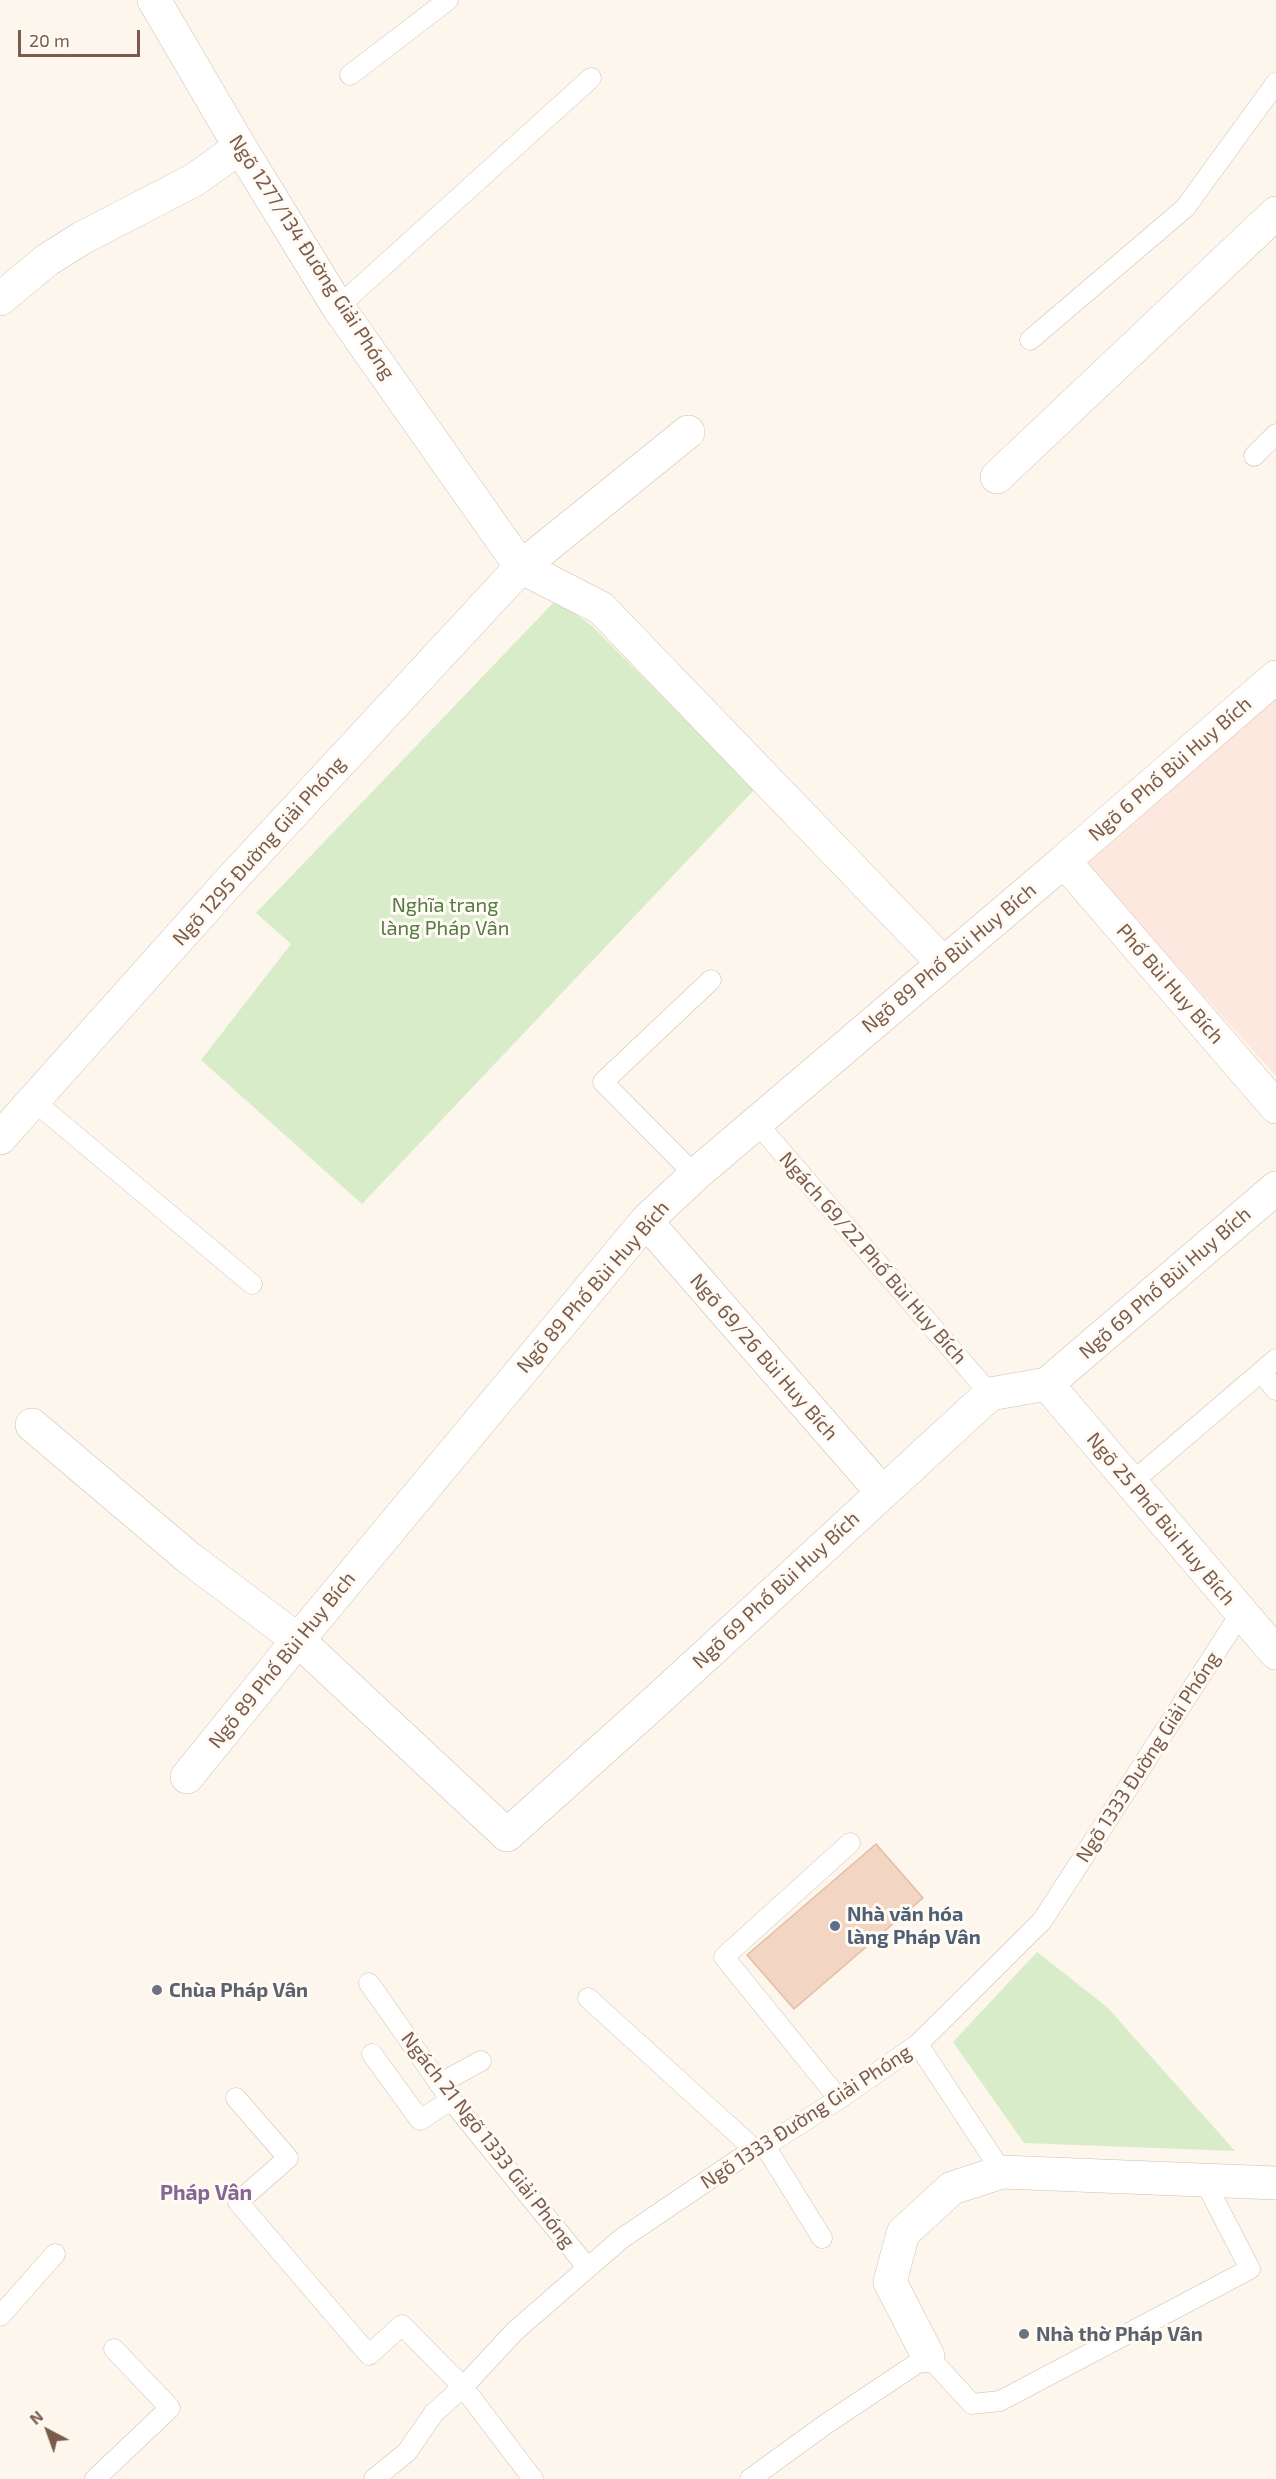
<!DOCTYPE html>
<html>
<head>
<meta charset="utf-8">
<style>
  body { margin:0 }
  #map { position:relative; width:1276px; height:2479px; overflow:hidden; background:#fdf6ec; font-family:"Exo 2",sans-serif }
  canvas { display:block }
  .north { position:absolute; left:18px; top:2401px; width:60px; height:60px; -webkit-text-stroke:4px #fffaf3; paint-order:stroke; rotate:319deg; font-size:16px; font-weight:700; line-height:24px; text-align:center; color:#7a5c4d }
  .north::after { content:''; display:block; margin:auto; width:21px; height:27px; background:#7a5c4d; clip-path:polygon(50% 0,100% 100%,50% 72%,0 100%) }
  .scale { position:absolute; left:18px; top:30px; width:122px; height:27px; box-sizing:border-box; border:3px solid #7a5c4d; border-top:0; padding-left:8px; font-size:18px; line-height:21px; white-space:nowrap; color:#7a5c4d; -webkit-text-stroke:4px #fffaf3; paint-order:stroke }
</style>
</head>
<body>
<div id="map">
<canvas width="1276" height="2479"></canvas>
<div class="north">N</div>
<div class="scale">20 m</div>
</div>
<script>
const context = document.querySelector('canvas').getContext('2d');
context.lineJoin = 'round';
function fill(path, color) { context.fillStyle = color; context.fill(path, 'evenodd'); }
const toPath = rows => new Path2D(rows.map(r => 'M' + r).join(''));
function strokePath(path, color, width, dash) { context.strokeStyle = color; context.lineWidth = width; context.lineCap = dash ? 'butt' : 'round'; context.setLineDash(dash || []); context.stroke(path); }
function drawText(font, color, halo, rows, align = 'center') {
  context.font = font + ' "Exo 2",sans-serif'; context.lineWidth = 6; context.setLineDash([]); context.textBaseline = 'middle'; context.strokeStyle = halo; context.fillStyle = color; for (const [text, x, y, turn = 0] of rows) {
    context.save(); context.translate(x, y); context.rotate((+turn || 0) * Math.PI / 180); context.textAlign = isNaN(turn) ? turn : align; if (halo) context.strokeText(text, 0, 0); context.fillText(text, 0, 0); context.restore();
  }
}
const commercial = toPath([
  [1276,690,1276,1076,1081,859]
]);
const green = toPath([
  [556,600,592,626,755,789,362,1204,201,1060,291,944,256,913],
  [1037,1952,1107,2007,1235,2151,1024,2143,953,2042]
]);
const building = toPath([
  [876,1844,923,1898,794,2009,747,1955,876,1844]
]);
const lane = toPath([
  [350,75,448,0],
  [338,307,591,78],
  [1030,340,1185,208,1276,83],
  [1254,456,1276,434],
  [34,1101,252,1284],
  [757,1123,990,1394],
  [695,1175,603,1082,711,980],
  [1261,1372,1276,1390],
  [1131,1483,1276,1359],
  [369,1983,451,2100,587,2267],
  [588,1998,754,2149],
  [918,2044,1002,2172],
  [372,2054,420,2120,451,2100],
  [439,2084,481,2061],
  [236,2098,288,2158,238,2202,369,2355,402,2325,463,2387,533,2479],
  [839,2099,724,1957,850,1843],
  [765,2146,822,2238],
  [0,2316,55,2254],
  [95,2479,170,2408,114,2349],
  [374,2479,407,2452,434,2413,463,2387,515,2331,621,2239,754,2149,765,2146,839,2099,918,2044,1042,1921,1241,1613],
  [750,2479,826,2424,928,2356,972,2404,1000,2401,1250,2269,1204,2180]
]);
const street = toPath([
  [154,0,240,147,338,307,521,567,601,608,943,963],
  [0,299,47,260,82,238,194,180,240,147],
  [997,477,1276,213],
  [0,1138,228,883,521,567,688,432],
  [646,1221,882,1492],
  [1047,1384,1276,1653],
  [32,1425,189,1558,298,1640,507,1835,653,1704,990,1394,1047,1384,1276,1188],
  [187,1777,298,1640,646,1221,695,1175,1064,861],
  [928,2356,890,2282,903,2233,952,2188,1002,2172,1276,2183]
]);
const secondary = toPath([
  [1276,677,1064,861,1276,1107]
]);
const markers = [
  [835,1926,6,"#5c6f8a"],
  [157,1990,6,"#6b7280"],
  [1024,2334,6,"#6b7280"]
];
const streetNames = [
  ["Ngõ 1277/134 Đường Giải Phóng",312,257,57],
  ["Ngõ 6 Phố Bùi Huy Bích",1170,769,-41],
  ["Ngõ 1295 Đường Giải Phóng",259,851,-48],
  ["Ngõ 89 Phố Bùi Huy Bích",949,958,-40],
  ["Phố Bùi Huy Bích",1170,984,49],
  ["Ngách 69/22 Phố Bùi Huy Bích",873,1258,49],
  ["Ngõ 69 Phố Bùi Huy Bích",1165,1283,-41],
  ["Ngõ 89 Phố Bùi Huy Bích",593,1287,-49],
  ["Ngõ 69/26 Bùi Huy Bích",764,1357,49],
  ["Ngõ 25 Phố Bùi Huy Bích",1161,1519,50],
  ["Ngõ 69 Phố Bùi Huy Bích",776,1590,-43],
  ["Ngõ 89 Phố Bùi Huy Bích",282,1660,-51],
  ["Ngõ 1333 Đường Giải Phóng",1148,1757,-57],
  ["Ngõ 1333 Đường Giải Phóng",806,2117,-33],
  ["Ngách 21 Ngõ 1333 Giải Phóng",488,2140,52]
];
const parkNames = [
  ["Nghĩa trang",445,905],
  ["làng Pháp Vân",445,928]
];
const serviceNames = [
  ["Nhà văn hóa",847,1914],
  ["làng Pháp Vân",847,1937]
];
const worshipNames = [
  ["Chùa Pháp Vân",169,1990],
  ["Nhà thờ Pháp Vân",1036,2334]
];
const neighbourhoodNames = [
  ["Pháp Vân",206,2193]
];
fill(commercial, '#fde8e0');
fill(green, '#d8ecc9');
fill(building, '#f3d5c3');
strokePath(building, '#e6bba3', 1.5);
strokePath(lane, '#d1beb0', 21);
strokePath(street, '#d1beb0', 34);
strokePath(secondary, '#d6c0b0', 34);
strokePath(lane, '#fff', 20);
strokePath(street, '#fff', 33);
strokePath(secondary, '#fff', 33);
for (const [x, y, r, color] of markers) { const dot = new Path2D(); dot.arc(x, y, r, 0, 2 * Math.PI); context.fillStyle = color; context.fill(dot); strokePath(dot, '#fffaf3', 2); }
drawText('20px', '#7a5c4d', '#fffaf3', streetNames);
drawText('20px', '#537a41', '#fffaf3', parkNames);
drawText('bold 20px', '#4e5e75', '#fffaf3', serviceNames, 'left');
drawText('bold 20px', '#5b616d', '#fffaf3', worshipNames, 'left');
drawText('bold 21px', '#846695', '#fffaf3', neighbourhoodNames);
</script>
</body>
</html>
